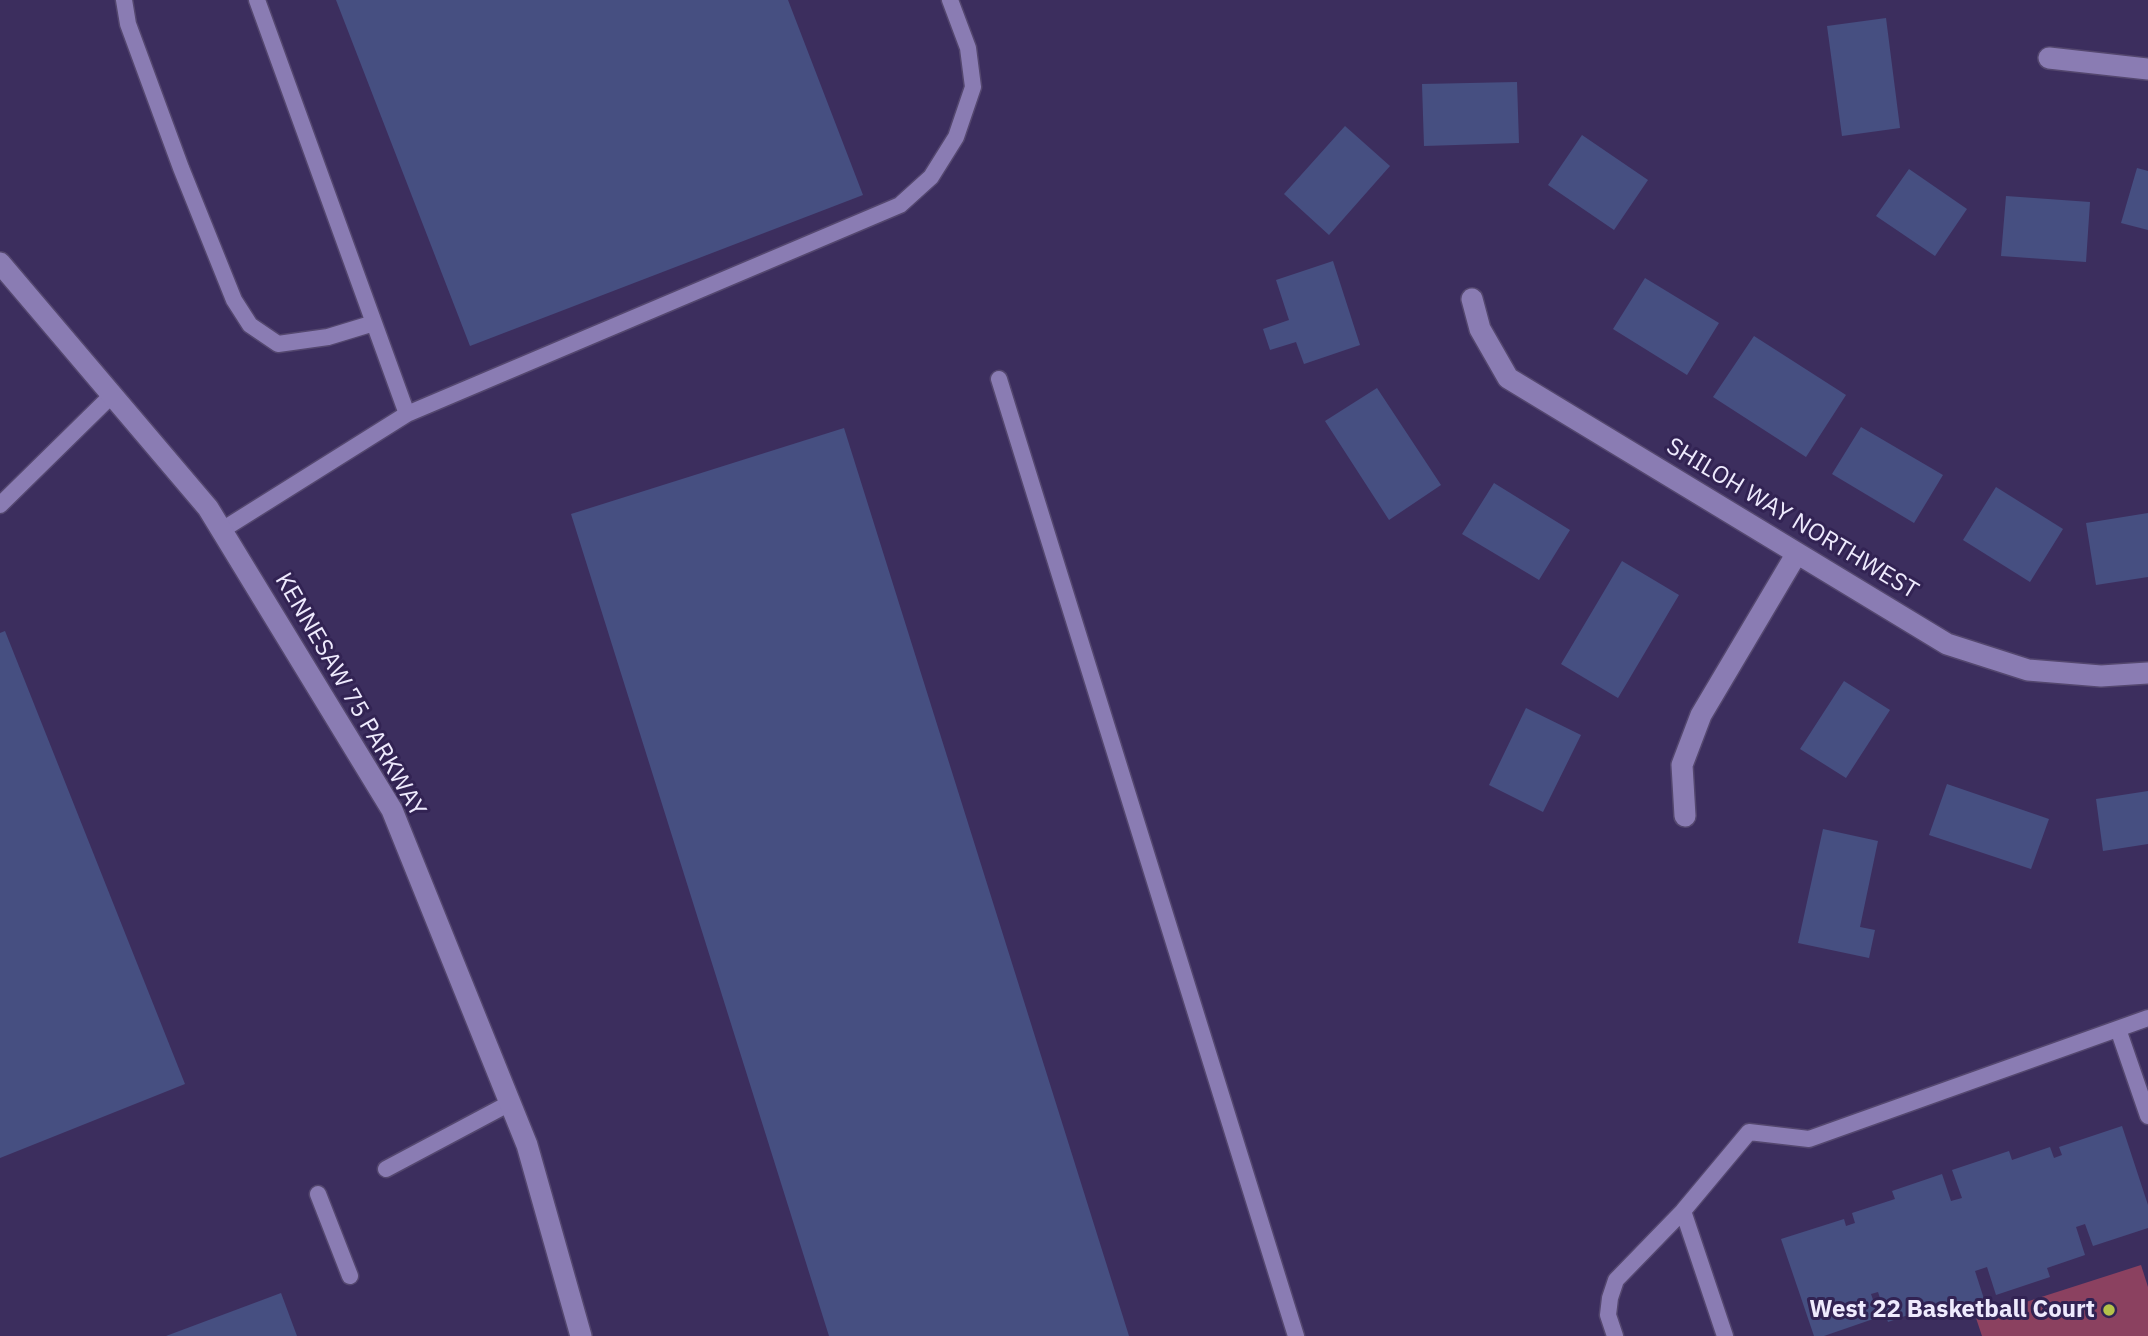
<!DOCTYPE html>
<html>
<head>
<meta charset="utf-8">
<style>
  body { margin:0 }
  canvas { display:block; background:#3c2e5e }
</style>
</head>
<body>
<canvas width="2148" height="1336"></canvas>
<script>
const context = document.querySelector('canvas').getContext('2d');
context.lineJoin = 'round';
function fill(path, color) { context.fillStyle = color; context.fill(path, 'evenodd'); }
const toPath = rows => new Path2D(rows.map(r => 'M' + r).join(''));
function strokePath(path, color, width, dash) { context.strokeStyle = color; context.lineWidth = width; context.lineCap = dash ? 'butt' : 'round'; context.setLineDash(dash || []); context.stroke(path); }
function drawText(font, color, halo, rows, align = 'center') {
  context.font = font + ' "IBM Plex Sans",sans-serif'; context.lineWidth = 6; context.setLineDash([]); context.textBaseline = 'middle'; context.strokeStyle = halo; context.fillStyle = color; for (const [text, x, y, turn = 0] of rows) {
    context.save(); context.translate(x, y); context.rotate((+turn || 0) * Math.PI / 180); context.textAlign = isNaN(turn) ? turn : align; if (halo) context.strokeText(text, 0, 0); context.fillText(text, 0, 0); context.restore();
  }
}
const green = toPath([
  [2141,1265,2148,1287,2148,1336,1982,1336,1976,1318]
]);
const building = toPath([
  [336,0,788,0,863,195,470,346],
  [1886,18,1900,128,1842,136,1827,26],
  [1517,82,1519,143,1424,146,1422,84],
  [1345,126,1390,166,1329,235,1284,194],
  [1582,135,1648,180,1614,230,1548,185],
  [2137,168,2148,171,2148,230,2121,223],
  [1909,169,1967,209,1935,256,1876,216],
  [2006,196,2090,202,2086,262,2001,256],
  [1333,261,1360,345,1304,364,1296,342,1270,350,1263,329,1289,320,1276,280],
  [1645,278,1719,323,1687,375,1613,329],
  [1754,336,1846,395,1806,457,1713,397],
  [1377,388,1441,485,1389,520,1325,421],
  [1861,427,1943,475,1914,523,1832,474],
  [844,428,1129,1336,829,1336,571,514],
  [1494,483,1570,530,1539,580,1462,534],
  [1996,487,2063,529,2030,582,1963,540],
  [2148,513,2148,577,2096,585,2086,523],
  [1622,561,1679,595,1618,698,1561,664],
  [5,631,185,1084,0,1158,0,633],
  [1844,681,1890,710,1846,778,1800,749],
  [1526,708,1581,735,1543,812,1489,785],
  [1947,784,2049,819,2031,869,1929,835],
  [2148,791,2148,844,2103,851,2096,799],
  [1823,829,1878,841,1860,927,1875,930,1869,958,1798,943],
  [2122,1126,2148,1205,2148,1228,2093,1246,2085,1224,2076,1227,2085,1255,2047,1268,2050,1277,1996,1295,1987,1267,1975,1271,1984,1299,1934,1316,1931,1307,1888,1322,1878,1292,1871,1294,1879,1317,1824,1336,1814,1336,1781,1239,1844,1219,1846,1226,1855,1223,1852,1213,1895,1199,1892,1191,1942,1174,1951,1201,1962,1198,1952,1170,2009,1151,2012,1160,2050,1147,2054,1158,2062,1155,2059,1147],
  [281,1293,297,1336,166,1336]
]);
const lane = toPath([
  [124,0,128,24,181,168,234,300,250,325,278,344,328,337,374,323],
  [257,0,407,414],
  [999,379,1296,1336],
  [0,505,112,395],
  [222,530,407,414,900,205,931,177,956,137,973,87,968,48,950,0],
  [2118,1029,2148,1116],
  [386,1169,510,1103],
  [318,1194,350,1276],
  [1683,1211,1725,1336],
  [1615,1336,1608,1315,1610,1298,1616,1280,1683,1211,1749,1132,1809,1139,2148,1018]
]);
const street = toPath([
  [2049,58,2148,69],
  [0,263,208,508,392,810,527,1145,581,1336],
  [1472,299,1480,329,1508,378,1947,644,2028,670,2101,676,2148,673],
  [1685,816,1682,765,1701,715,1797,553]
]);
const markers = [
  [2109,1310,7,"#b4c24a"]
];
const streetNames = [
  ["SHILOH WAY NORTHWEST",1792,519,31],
  ["KENNESAW 75 PARKWAY",350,695,60]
];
const poiNames = [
  ["West 22 Basketball Court",2095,1310]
];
fill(green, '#8b4160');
fill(building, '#464f81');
strokePath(lane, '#54476f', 19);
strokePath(street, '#54476f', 24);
strokePath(lane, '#8a7cb3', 16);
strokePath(street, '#8a7cb3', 21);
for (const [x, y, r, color] of markers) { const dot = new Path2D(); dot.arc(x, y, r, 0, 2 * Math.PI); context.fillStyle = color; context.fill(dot); strokePath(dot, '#322353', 2.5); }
drawText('24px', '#eeeafd', '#322353', streetNames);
drawText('bold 24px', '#eeeafd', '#322353', poiNames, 'right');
</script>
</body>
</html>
